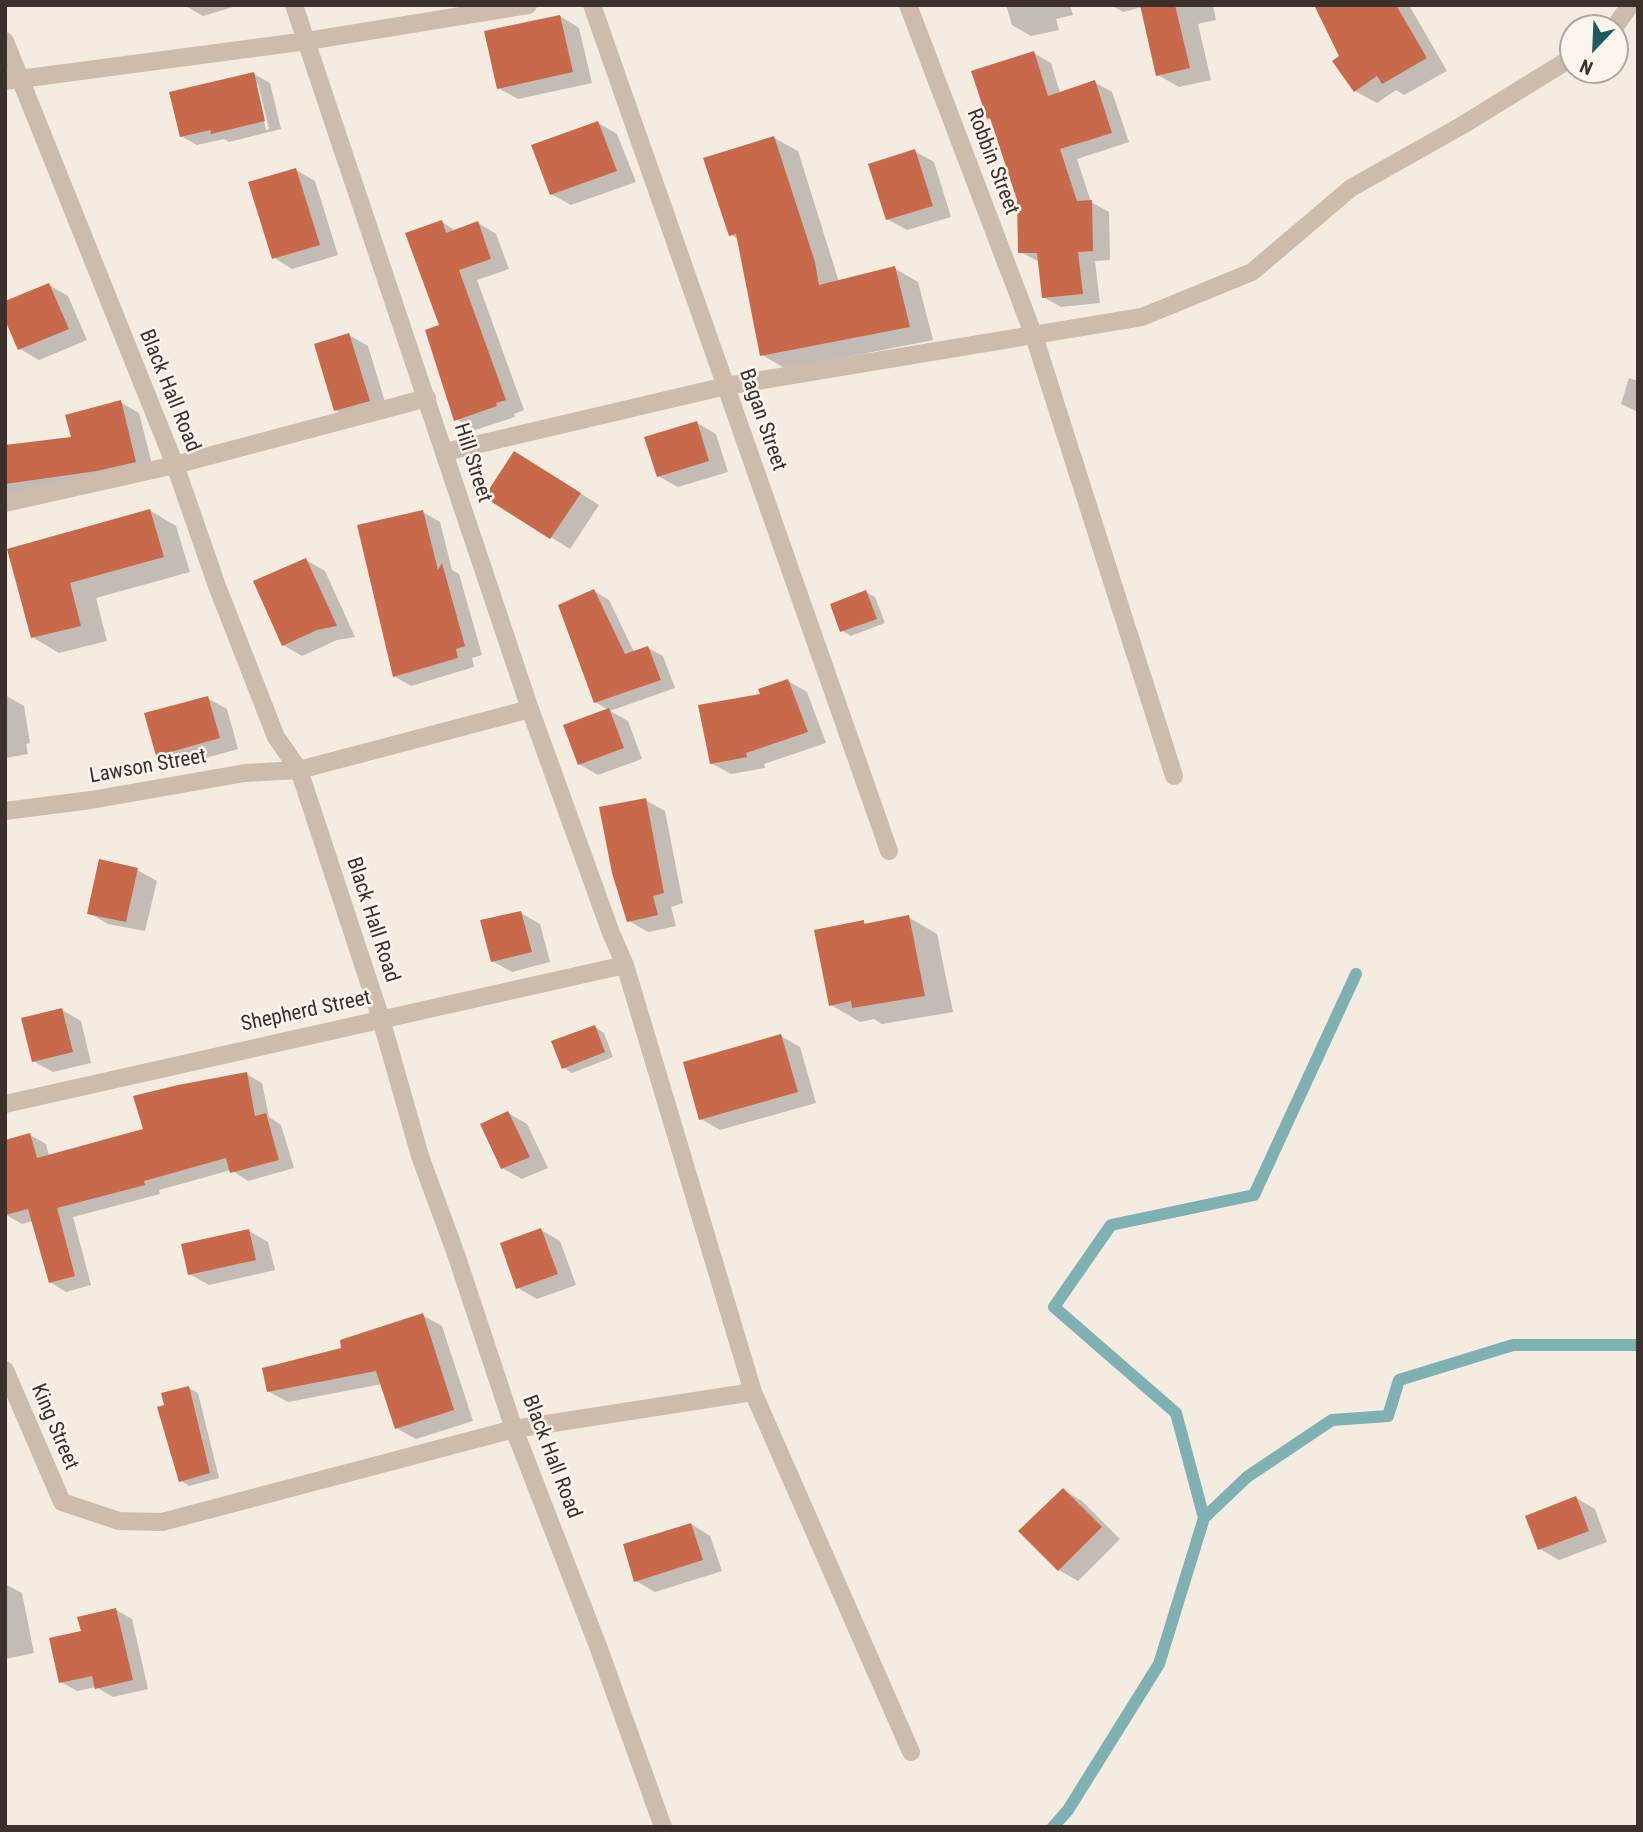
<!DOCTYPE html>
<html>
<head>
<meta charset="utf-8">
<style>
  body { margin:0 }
  #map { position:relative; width:1643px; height:1832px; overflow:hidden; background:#f4ebe1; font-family:"Roboto Condensed",sans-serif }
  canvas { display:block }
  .frame { position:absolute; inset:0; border:7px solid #3b302b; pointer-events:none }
  .north { position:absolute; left:1559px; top:14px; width:70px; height:70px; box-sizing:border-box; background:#fbf5ee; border:2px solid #aea6a0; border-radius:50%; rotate:203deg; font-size:19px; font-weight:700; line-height:28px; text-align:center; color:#3b302b }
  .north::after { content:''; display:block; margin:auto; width:24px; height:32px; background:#1f5a5e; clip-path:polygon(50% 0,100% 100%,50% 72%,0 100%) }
</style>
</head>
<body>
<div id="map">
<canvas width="1643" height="1832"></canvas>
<div class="frame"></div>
<div class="north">N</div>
</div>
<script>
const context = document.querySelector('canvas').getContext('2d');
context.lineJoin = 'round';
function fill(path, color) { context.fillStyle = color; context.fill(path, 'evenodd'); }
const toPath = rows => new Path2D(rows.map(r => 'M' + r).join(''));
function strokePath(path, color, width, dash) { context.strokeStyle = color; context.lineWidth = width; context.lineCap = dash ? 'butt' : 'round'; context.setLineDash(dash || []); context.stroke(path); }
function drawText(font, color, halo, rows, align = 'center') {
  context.font = font + ' "Roboto Condensed",sans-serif'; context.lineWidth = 5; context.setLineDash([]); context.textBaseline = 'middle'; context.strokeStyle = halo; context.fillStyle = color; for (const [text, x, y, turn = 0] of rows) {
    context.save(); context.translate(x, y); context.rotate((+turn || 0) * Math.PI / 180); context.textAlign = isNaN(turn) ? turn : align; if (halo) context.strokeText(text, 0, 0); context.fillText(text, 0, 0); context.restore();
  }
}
const shadow = toPath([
  [184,5,240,5,203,16],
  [1006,5,1070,5,1073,15,1056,19,1059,30,1031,36,1012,25],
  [1111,5,1213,5,1216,20,1198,24,1211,80,1179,87,1158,75,1142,7,1123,12],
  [1316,5,1409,5,1447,71,1404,95,1396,90,1377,103,1355,91],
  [560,16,579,28,592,83,518,99,498,88],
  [1034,53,1051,63,1060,93,1094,82,1112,92,1129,142,1077,159,1091,202,1109,212,1110,260,1095,261,1100,303,1061,307,1043,297,1040,262,1020,252,1018,200,993,121,988,118],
  [254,74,270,83,281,129,229,142,224,139,197,145,181,136],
  [255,83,258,83,269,129,266,130],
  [598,123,617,134,636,182,571,205,551,194],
  [774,138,798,151,839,282,894,268,918,282,933,340,786,369,762,355,738,239,731,235],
  [914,151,934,162,951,217,907,230,887,219],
  [296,170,315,181,338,255,292,269,273,257],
  [442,222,456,231,478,223,496,234,509,269,477,280,524,410,514,414,515,417,475,430,456,419],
  [49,285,68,296,87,340,39,360,20,349],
  [349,335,368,346,388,412,355,421,336,410],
  [1629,378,1638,381,1638,412,1621,404],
  [120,402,139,413,154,472,12,496,5,491,5,447,73,439],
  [697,423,716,434,728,472,678,487,658,476],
  [534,464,599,505,570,549,487,497],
  [149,510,176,526,190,572,96,598,107,641,59,653,32,637,9,550],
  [423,512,440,522,452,570,459,574,482,655,472,658,474,667,411,686,394,676],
  [306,560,325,571,355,637,337,640,302,656,283,645],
  [594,591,609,600,634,652,648,648,663,656,675,688,610,711,628,721,642,759,598,775,579,764,609,710,595,702],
  [866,592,875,597,885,623,851,636,842,631],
  [788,681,807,692,826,743,764,764,765,768,731,774,711,763,762,695],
  [5,695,24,706,30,743,26,744,28,754,5,758],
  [207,698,227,709,238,749,177,766,158,754],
  [645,800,665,811,683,903,671,907,676,926,648,932,629,921],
  [137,870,157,881,145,931,108,924,89,913],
  [521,913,540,924,550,962,512,972,492,961],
  [908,917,937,934,953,1012,882,1024,874,1019,860,1022,831,1005,864,922,868,925],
  [62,1010,81,1021,91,1063,53,1072,33,1061],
  [595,1027,604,1033,613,1057,572,1073,563,1067],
  [781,1036,800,1047,816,1103,720,1130,701,1119],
  [246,1074,262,1083,269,1117,281,1125,294,1168,248,1181,231,1170,159,1190,160,1194,73,1217,91,1285,66,1292,50,1282,33,1221,22,1224,6,1215,30,1135,46,1144,49,1156,145,1130],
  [508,1113,527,1124,548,1168,522,1179,502,1168],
  [541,1230,560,1241,576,1285,537,1299,518,1288],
  [249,1231,268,1242,275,1270,209,1285,189,1274],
  [422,1315,442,1326,473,1421,416,1439,396,1428,382,1384,288,1402,268,1391,344,1349],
  [189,1388,198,1393,219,1478,189,1486,180,1480,166,1406],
  [1063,1490,1082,1501,1120,1539,1078,1581,1059,1570],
  [1576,1498,1595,1509,1607,1542,1559,1560,1540,1549],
  [691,1524,710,1536,722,1571,655,1592,636,1581],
  [5,1584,22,1593,34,1653,5,1659],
  [116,1610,132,1619,148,1689,113,1697,96,1687,77,1691,61,1682,83,1632]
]);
const stream = toPath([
  [1204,1518,1247,1477,1332,1420,1388,1416,1399,1380,1513,1345,1638,1345],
  [1053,1827,1068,1810,1159,1664,1204,1518,1176,1413,1054,1307,1111,1225,1254,1195,1356,974]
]);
const building = toPath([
  [1140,5,1175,5,1190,68,1156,76],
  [1314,5,1396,5,1427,58,1382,84,1377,76,1354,92,1332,61,1339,56],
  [560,15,573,72,497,89,484,31],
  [1034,51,1048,96,1095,80,1112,133,1060,149,1077,201,1092,200,1093,251,1078,252,1083,294,1042,298,1037,253,1018,253,1017,200,990,118,987,119,971,71],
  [254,72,265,121,211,134,210,130,180,137,169,92],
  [598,121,617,171,550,195,531,145],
  [774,136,815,262,819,285,895,266,910,327,760,356,736,234,729,236,703,158],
  [915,149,933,206,886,220,868,164],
  [296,168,320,245,272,259,248,182],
  [442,220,446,233,478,221,491,259,459,270,506,400,496,403,497,406,454,421,425,330,439,325,405,233],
  [49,283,69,329,18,350,5,320,5,301],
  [349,333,370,401,334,411,314,344],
  [121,400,136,462,97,471,5,484,5,445,71,437,65,415],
  [697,421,709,461,657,477,644,437],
  [514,451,581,493,550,539,484,497],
  [150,509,164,557,70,583,81,626,31,638,7,549],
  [423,510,438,570,442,563,465,646,456,649,458,658,393,677,357,525],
  [306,558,337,626,317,630,282,646,253,581],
  [594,589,625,654,648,646,661,680,594,703,558,605],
  [866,590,877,619,840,632,830,604],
  [788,679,808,732,746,753,747,757,710,764,698,705,760,694,758,689],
  [208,696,220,738,156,756,144,713],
  [609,708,624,748,578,765,563,725],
  [646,798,664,893,653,896,658,915,627,922,612,873,599,807],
  [99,859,138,868,126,922,87,914],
  [521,911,532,952,491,962,480,920],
  [909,915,925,996,852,1008,851,1001,829,1006,814,930,864,920,864,924],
  [62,1008,73,1052,32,1062,21,1018],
  [595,1025,605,1052,562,1069,551,1041],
  [781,1034,798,1092,699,1120,683,1062],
  [247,1072,255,1116,266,1113,279,1160,230,1173,226,1158,144,1181,145,1185,57,1208,75,1276,49,1283,28,1209,5,1215,5,1140,30,1133,37,1158,143,1129,133,1096,178,1085],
  [508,1111,530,1157,501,1169,480,1124],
  [541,1228,558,1274,516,1289,500,1243],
  [249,1229,256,1260,188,1275,181,1244],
  [423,1313,454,1410,395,1429,376,1371,267,1392,262,1368,341,1348,340,1340],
  [189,1386,210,1473,179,1482,157,1407,164,1405,161,1393],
  [1063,1488,1102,1527,1058,1571,1018,1531],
  [1576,1496,1589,1531,1538,1550,1525,1516],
  [691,1523,703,1560,634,1582,623,1544],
  [116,1608,133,1680,95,1689,92,1676,59,1683,49,1638,81,1631,77,1617]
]);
const minor = toPath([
  [592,5,889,851],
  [908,5,1034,336,1174,776],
  [1614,28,1630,5],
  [5,41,175,465,217,586,276,737,299,770,381,1019,420,1156,457,1257,514,1429,598,1646,663,1827],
  [5,81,307,41,528,5],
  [445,452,726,386,1142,317,1252,272,1351,188,1461,126,1573,57],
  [5,503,175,465,427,398],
  [5,811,91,800,245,773,299,770,530,709],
  [625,965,753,1392,911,1752],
  [5,1104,625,965,611,933,530,709,294,5],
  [5,1370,62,1502,119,1521,162,1522,514,1429,753,1392]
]);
const streetNames = [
  ["Robbin Street",992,162,69],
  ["Black Hall Road",169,391,68],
  ["Bagan Street",762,420,71],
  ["Hill Street",472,463,72],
  ["Lawson Street",148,767,-10],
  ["Black Hall Road",372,920,72],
  ["Shepherd Street",306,1012,-12],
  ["King Street",54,1427,67],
  ["Black Hall Road",551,1457,69]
];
fill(shadow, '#0003');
strokePath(stream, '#7fb0b2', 12);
fill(building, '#c8694b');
strokePath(minor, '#cdbbac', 18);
drawText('21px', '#3b302b', '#fbf5ee', streetNames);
</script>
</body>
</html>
